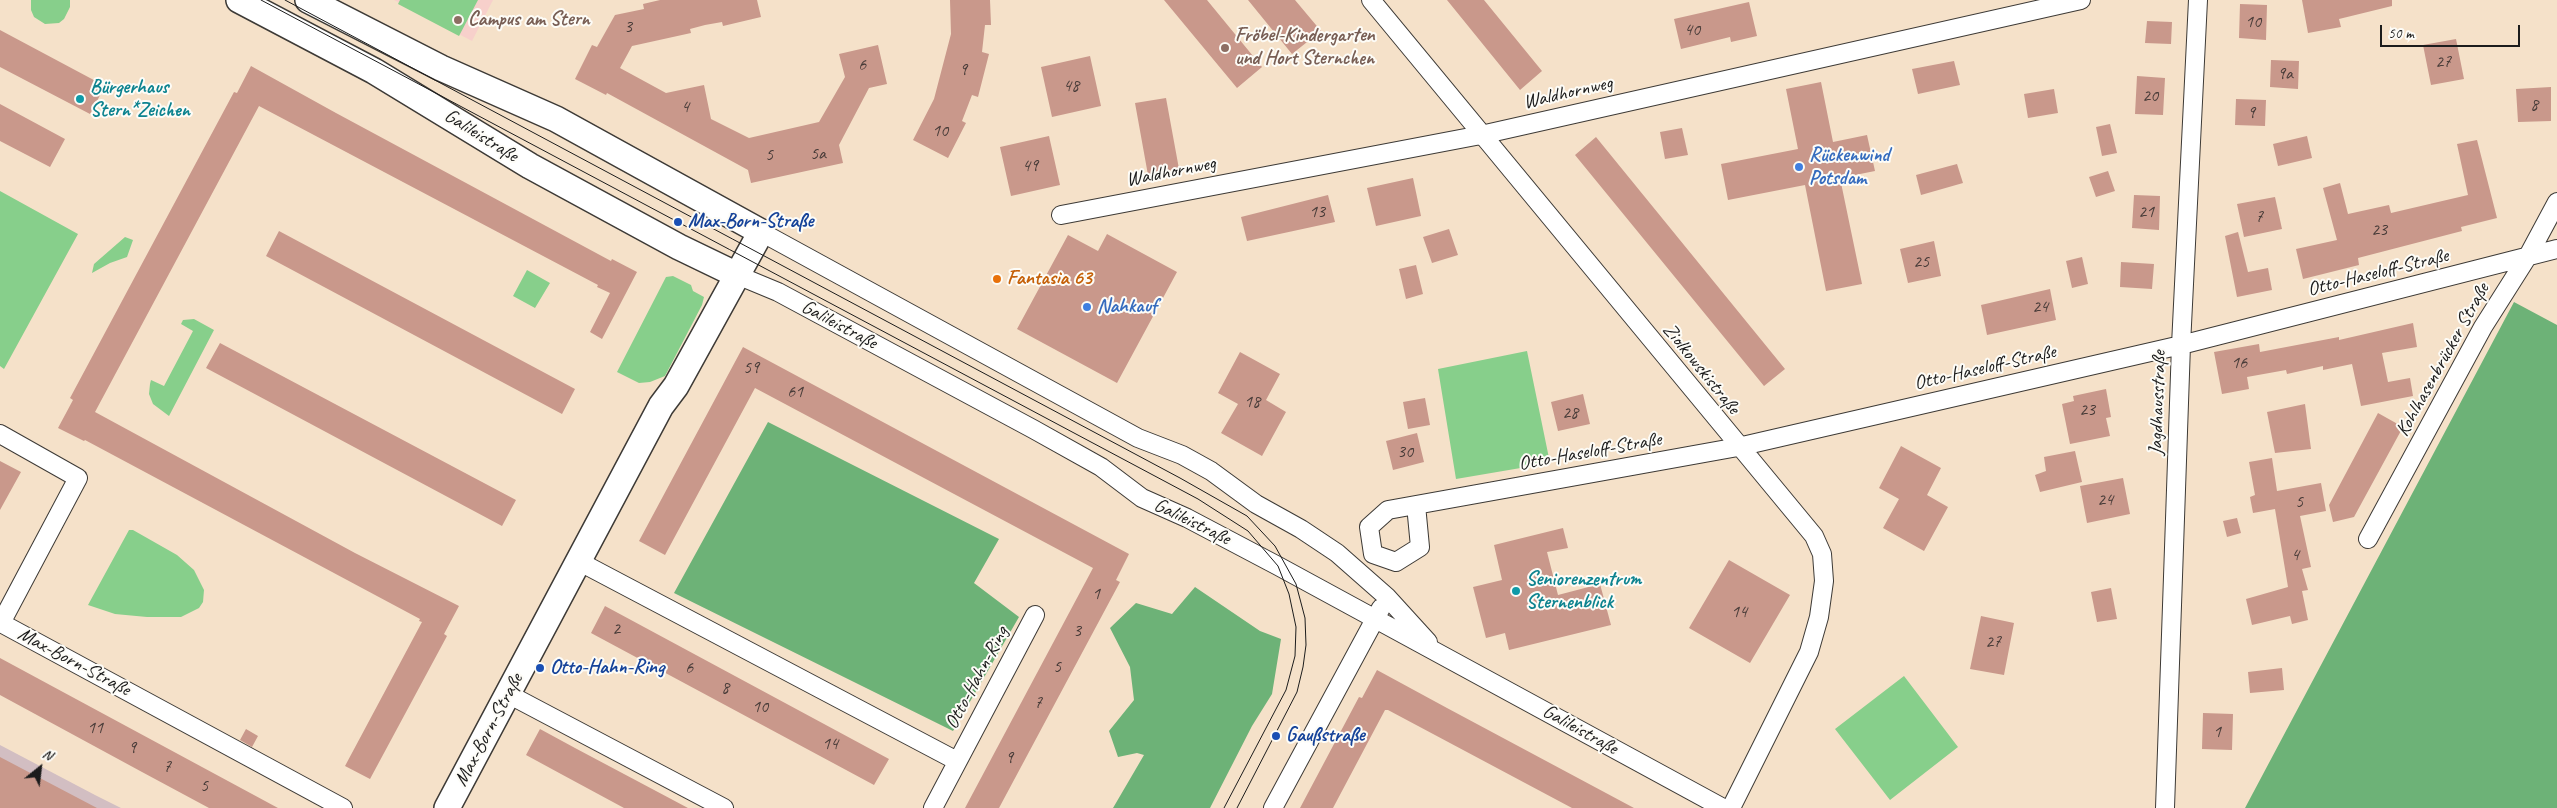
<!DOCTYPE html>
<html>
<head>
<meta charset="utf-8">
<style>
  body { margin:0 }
  #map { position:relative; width:2557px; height:808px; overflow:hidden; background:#f5e1c9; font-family:Caveat,sans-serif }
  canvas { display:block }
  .north { position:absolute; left:15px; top:743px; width:50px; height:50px; -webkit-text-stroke:4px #fdfcf7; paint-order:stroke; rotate:29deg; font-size:14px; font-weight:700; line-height:20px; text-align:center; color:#1c1c1c }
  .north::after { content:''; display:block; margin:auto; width:18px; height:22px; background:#1c1c1c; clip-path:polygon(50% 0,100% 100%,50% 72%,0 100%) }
  .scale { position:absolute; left:2380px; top:25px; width:140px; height:22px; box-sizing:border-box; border:2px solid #1c1c1c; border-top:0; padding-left:6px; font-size:15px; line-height:18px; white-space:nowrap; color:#1c1c1c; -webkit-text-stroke:4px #fdfcf7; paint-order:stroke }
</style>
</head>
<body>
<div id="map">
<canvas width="2557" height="808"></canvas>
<div class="north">N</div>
<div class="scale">50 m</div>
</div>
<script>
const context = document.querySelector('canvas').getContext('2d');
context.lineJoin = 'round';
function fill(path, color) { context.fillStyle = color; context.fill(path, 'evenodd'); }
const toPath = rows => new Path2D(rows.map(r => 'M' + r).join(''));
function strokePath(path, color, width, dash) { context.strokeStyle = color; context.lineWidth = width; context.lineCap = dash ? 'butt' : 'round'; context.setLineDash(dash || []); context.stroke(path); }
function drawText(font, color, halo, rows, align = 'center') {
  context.font = font + ' Caveat,sans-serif'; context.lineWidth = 4; context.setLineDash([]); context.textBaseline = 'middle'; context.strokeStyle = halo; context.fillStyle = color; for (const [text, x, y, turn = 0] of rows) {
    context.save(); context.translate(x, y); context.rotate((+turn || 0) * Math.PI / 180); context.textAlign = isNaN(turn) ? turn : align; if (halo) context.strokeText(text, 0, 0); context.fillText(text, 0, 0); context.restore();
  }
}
const built = toPath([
  [394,0,493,0,472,41]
]);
const industrial = toPath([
  [0,745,95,795,121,808,0,808]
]);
const green = toPath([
  [31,0,70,0,70,7,64,19,59,23,45,24,34,17,31,10],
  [400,0,478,0,459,36,398,4],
  [0,191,78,234,4,369,0,366],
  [125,237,133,240,127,257,110,263,92,273,94,264],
  [527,270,550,283,535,308,513,296],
  [673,276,691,285,693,291,704,297,702,305,665,376,650,382,639,383,617,372,666,277],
  [194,319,214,330,169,416,153,404,149,394,150,384,151,380,164,386,193,331,181,324,183,320],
  [1527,351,1550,463,1456,479,1438,369],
  [129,530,133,530,177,555,194,570,204,590,203,602,199,608,181,617,147,617,115,614,88,605],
  [1904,676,1958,747,1890,800,1835,729]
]);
const forest = toPath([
  [2514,302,2557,325,2557,808,2245,808],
  [768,422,999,539,974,583,1019,617,953,731,674,593],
  [1195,587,1260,631,1281,639,1272,694,1252,726,1210,808,1113,808,1144,755,1137,753,1118,757,1109,731,1134,700,1130,667,1110,628,1136,603,1172,614]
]);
const building = toPath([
  [660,0,757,0,761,17,723,26,722,22,705,25,690,29,691,33,632,46,620,68,666,93,704,85,711,119,749,138,819,122,845,77,839,54,878,45,887,84,869,88,839,145,843,163,751,183,748,170,607,93,606,95,575,79,592,45,597,47,615,15,644,9,643,4],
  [950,0,990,0,991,25,985,25,982,52,989,54,978,97,972,95,962,121,966,123,948,158,913,140,934,99,951,34],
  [1164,0,1207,0,1262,67,1237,88],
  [1248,0,1295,0,1321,31,1292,54],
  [1447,0,1484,0,1542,71,1520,90],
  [2302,0,2392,0,2392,6,2339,19,2341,27,2308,33],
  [1749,2,1757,36,1731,42,1730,37,1681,49,1674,19],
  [2240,4,2267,5,2266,40,2239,38],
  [2147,21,2172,22,2171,44,2145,43],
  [0,30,105,86,90,114,0,67],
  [2456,39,2464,79,2431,85,2423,45],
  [1090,56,1101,106,1052,117,1041,67],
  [2271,60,2299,61,2298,89,2270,87],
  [1954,61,1960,85,1918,94,1912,69],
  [251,66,336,113,611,261,612,259,637,272,602,339,590,332,610,293,597,287,598,285,259,106,95,412,355,553,459,606,444,634,447,636,370,779,345,766,422,622,419,621,420,619,85,440,84,441,58,428,73,400,70,398,234,92,237,93],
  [2137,76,2165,78,2163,115,2135,114],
  [1821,82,1833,142,1867,135,1875,171,1840,178,1862,284,1826,291,1805,185,1728,200,1721,164,1798,149,1786,89],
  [2551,87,2551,121,2518,122,2516,89],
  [2054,89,2058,113,2028,118,2024,94],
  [1166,98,1179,169,1148,175,1135,103],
  [2236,99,2266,100,2265,126,2235,125],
  [0,104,65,139,50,167,0,141],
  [2110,124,2117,153,2102,156,2096,127],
  [1682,128,1688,155,1665,159,1660,132],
  [1049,136,1060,185,1011,196,1000,147],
  [2307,136,2312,158,2278,166,2273,144],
  [1596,137,1785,369,1764,386,1575,155],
  [2477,140,2497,218,2461,227,2462,231,2358,258,2359,265,2303,279,2296,249,2337,240,2323,188,2340,183,2348,214,2389,205,2391,213,2468,195,2457,144],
  [1957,164,1963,183,1921,195,1916,175],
  [2108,171,2115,191,2096,197,2089,177],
  [1413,178,1421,216,1376,226,1367,188],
  [1328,195,1335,222,1247,241,1241,217],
  [2134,195,2160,196,2159,230,2132,228],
  [2275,197,2282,229,2244,237,2237,204],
  [1449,229,1458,255,1432,263,1423,237],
  [279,231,575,389,562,414,266,256],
  [2238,232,2248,272,2268,268,2272,290,2237,297,2225,236],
  [1107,234,1177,272,1117,383,1017,329,1068,235,1098,251],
  [1934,241,1941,276,1908,283,1900,249],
  [2082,257,2088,284,2072,288,2066,261],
  [2121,262,2154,264,2152,289,2120,287],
  [1416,265,1423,294,1406,299,1399,269],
  [2050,289,2056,320,1987,335,1981,305],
  [2413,323,2417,347,2382,353,2388,382,2410,378,2413,396,2361,406,2352,364,2323,370,2323,366,2287,374,2286,370,2247,377,2249,389,2222,394,2214,352,2259,344,2260,352,2339,337,2339,340],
  [220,343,516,500,502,526,206,368],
  [743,347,1129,554,1116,580,1120,582,999,808,965,808,1093,568,755,388,665,555,639,541],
  [1240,352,1280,374,1266,400,1286,412,1262,456,1221,433,1238,404,1218,393],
  [2106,389,2111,417,2106,418,2110,436,2070,444,2062,404,2074,401,2073,396],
  [1583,394,1590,424,1558,431,1551,402],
  [1425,398,1430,425,1408,429,1403,402],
  [2305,404,2311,449,2275,453,2267,412],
  [2378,413,2403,427,2354,517,2333,522,2329,505],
  [1417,433,1424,462,1393,470,1386,441],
  [1901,446,1941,468,1927,495,1948,507,1924,551,1883,528,1899,499,1879,488],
  [2075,451,2082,482,2040,492,2035,475,2046,471,2044,457],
  [2272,458,2277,491,2321,483,2326,511,2300,516,2311,567,2302,569,2308,590,2302,591,2308,620,2292,624,2290,616,2252,625,2246,599,2288,587,2275,509,2253,513,2250,497,2255,495,2249,462],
  [0,461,21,472,0,510],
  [2123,478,2130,514,2087,523,2080,486],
  [2237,518,2241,533,2227,537,2223,521],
  [1563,528,1568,548,1547,552,1558,595,1600,584,1611,625,1509,650,1505,633,1486,638,1473,587,1502,580,1494,545],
  [1729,560,1790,595,1750,663,1689,628],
  [2111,588,2117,619,2097,622,2091,592],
  [605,606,889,759,874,785,591,633],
  [1981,616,2014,623,2004,675,1970,669],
  [0,658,50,685,278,808,209,808,142,772,0,695],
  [2282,668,2284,690,2250,693,2248,672],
  [1377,670,1447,708,1634,808,1572,808,1388,710,1385,710,1333,808,1300,808,1359,697,1362,698],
  [2203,713,2233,714,2232,750,2202,749],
  [246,729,258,736,252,747,240,740],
  [540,729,575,748,688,808,624,808,561,774,526,755],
  [0,757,38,777,97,808,0,808]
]);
const street = toPath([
  [1371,0,1814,536,1822,554,1824,581,1819,617,1809,652,1731,808],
  [1061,215,1481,135,2081,0],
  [761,232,1138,438,1182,455,1211,471,1256,504,1301,529,1337,553,1387,597,1428,642],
  [737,275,778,292,1033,429,1101,467,1142,498,1187,518,1278,566,1723,808],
  [0,434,78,478,1,623,343,808],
  [1416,505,1420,547,1396,562,1373,554,1369,527,1388,510,1738,447,2181,345,2557,249],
  [2368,539,2483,327,2528,256,2557,202],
  [578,561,957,761],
  [508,694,724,808],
  [933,808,1035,615],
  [1273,808,1381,608],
  [2165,808,2181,345,2198,0]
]);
const secondary = toPath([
  [239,0,374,71,530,166,679,247,737,275],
  [308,0,441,68,556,119,761,232,676,386,661,406,447,808]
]);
const tram = toPath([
  [261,0,1198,499,1248,531,1278,566,1289,594,1296,627,1295,656,1286,690,1224,808],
  [285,0,1180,478,1247,516,1275,546,1296,584,1305,618,1306,645,1303,667,1297,692,1237,808]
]);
const markers = [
  [458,20,5,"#8d6e63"],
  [1225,48,5,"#8d6e63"],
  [80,99,5,"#0f9aa8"],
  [1799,167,5,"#3f7fe0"],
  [678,222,5,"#1a4fb4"],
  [997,279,5,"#e8710a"],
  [1087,307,5,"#3f7fe0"],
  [1516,591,5,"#0f9aa8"],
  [540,668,5,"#1a4fb4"],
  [1276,736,5,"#1a4fb4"]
];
const numberNames = [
  ["10",2253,22],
  ["3",628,27],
  ["40",1692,30],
  ["27",2443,62],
  ["6",862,65],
  ["9",963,70],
  ["9a",2285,74],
  ["48",1071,86],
  ["20",2150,96],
  ["8",2534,105],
  ["4",685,107],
  ["9",2251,113],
  ["10",940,131],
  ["5a",818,154],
  ["5",769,155],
  ["49",1030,166],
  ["13",1317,212],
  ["21",2146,212],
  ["7",2259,217],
  ["23",2379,230],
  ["25",1921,262],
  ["24",2040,307],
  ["16",2239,363],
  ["59",751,368],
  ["61",795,392],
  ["18",1252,402],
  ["23",2087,410],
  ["28",1570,413],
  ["30",1405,452],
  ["24",2105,500],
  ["5",2299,502],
  ["4",2295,555],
  ["1",1096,594],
  ["14",1739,612],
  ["2",616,629],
  ["3",1077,631],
  ["27",1993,642],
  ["5",1057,667],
  ["6",689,668],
  ["8",725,688],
  ["7",1038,703],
  ["10",760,707],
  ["11",95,728],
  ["1",2217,732],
  ["14",830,744],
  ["9",132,748],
  ["9",1009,758],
  ["7",167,767],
  ["5",204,786]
];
const educationNames = [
  ["Campus am Stern",468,20],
  ["Fröbel-Kindergarten",1235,36],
  ["und Hort Sternchen",1235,59]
];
const cultureNames = [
  ["Bürgerhaus",90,88],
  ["Stern*Zeichen",90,111],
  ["Seniorenzentrum",1526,580],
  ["Sternenblick",1526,603]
];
const streetNames = [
  ["Waldhornweg",1568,93,-13],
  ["Galileistraße",481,136,32],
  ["Waldhornweg",1171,172,-11],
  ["Otto-Haseloff-Straße",2378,273,-14],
  ["Galileistraße",839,325,28],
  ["Kohlhasenbrücker Straße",2443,360,-61],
  ["Otto-Haseloff-Straße",1985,368,-13],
  ["Ziolkowskistraße",1701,369,51],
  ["Jagdhausstraße",2158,403,-88],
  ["Otto-Haseloff-Straße",1590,452,-10],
  ["Galileistraße",1192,522,26],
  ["Max-Born-Straße",74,662,28],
  ["Otto-Hahn-Ring",977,678,-62],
  ["Max-Born-Straße",489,730,-62],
  ["Galileistraße",1580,730,29]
];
const shopNames = [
  ["Rückenwind",1809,156],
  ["Potsdam",1809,179],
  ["Nahkauf",1097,307]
];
const transitNames = [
  ["Max-Born-Straße",688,222],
  ["Otto-Hahn-Ring",550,668],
  ["Gaußstraße",1286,736]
];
const foodNames = [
  ["Fantasia 63",1007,279]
];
fill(built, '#f7d0cb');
fill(industrial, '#d2bec2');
fill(green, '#87cf8b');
fill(forest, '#6db277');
fill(building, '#c9988b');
strokePath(street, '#3d3a36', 20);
strokePath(secondary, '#3d3a36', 28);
strokePath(street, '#fff', 18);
strokePath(secondary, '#fff', 25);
strokePath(tram, '#1c1c1c', 1);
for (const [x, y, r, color] of markers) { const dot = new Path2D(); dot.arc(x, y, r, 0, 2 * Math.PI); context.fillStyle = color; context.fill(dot); strokePath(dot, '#fdfcf7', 2); }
drawText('18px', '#473b38', null, numberNames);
drawText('bold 20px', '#785e54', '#fdfcf7', educationNames, 'left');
drawText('bold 20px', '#0d838f', '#fdfcf7', cultureNames, 'left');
drawText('20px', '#1c1c1c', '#fdfcf7', streetNames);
drawText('bold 20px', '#366cbe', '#fdfcf7', shopNames, 'left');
drawText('bold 20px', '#164399', '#fdfcf7', transitNames, 'left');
drawText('bold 20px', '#c56008', '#fdfcf7', foodNames, 'left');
</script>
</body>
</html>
